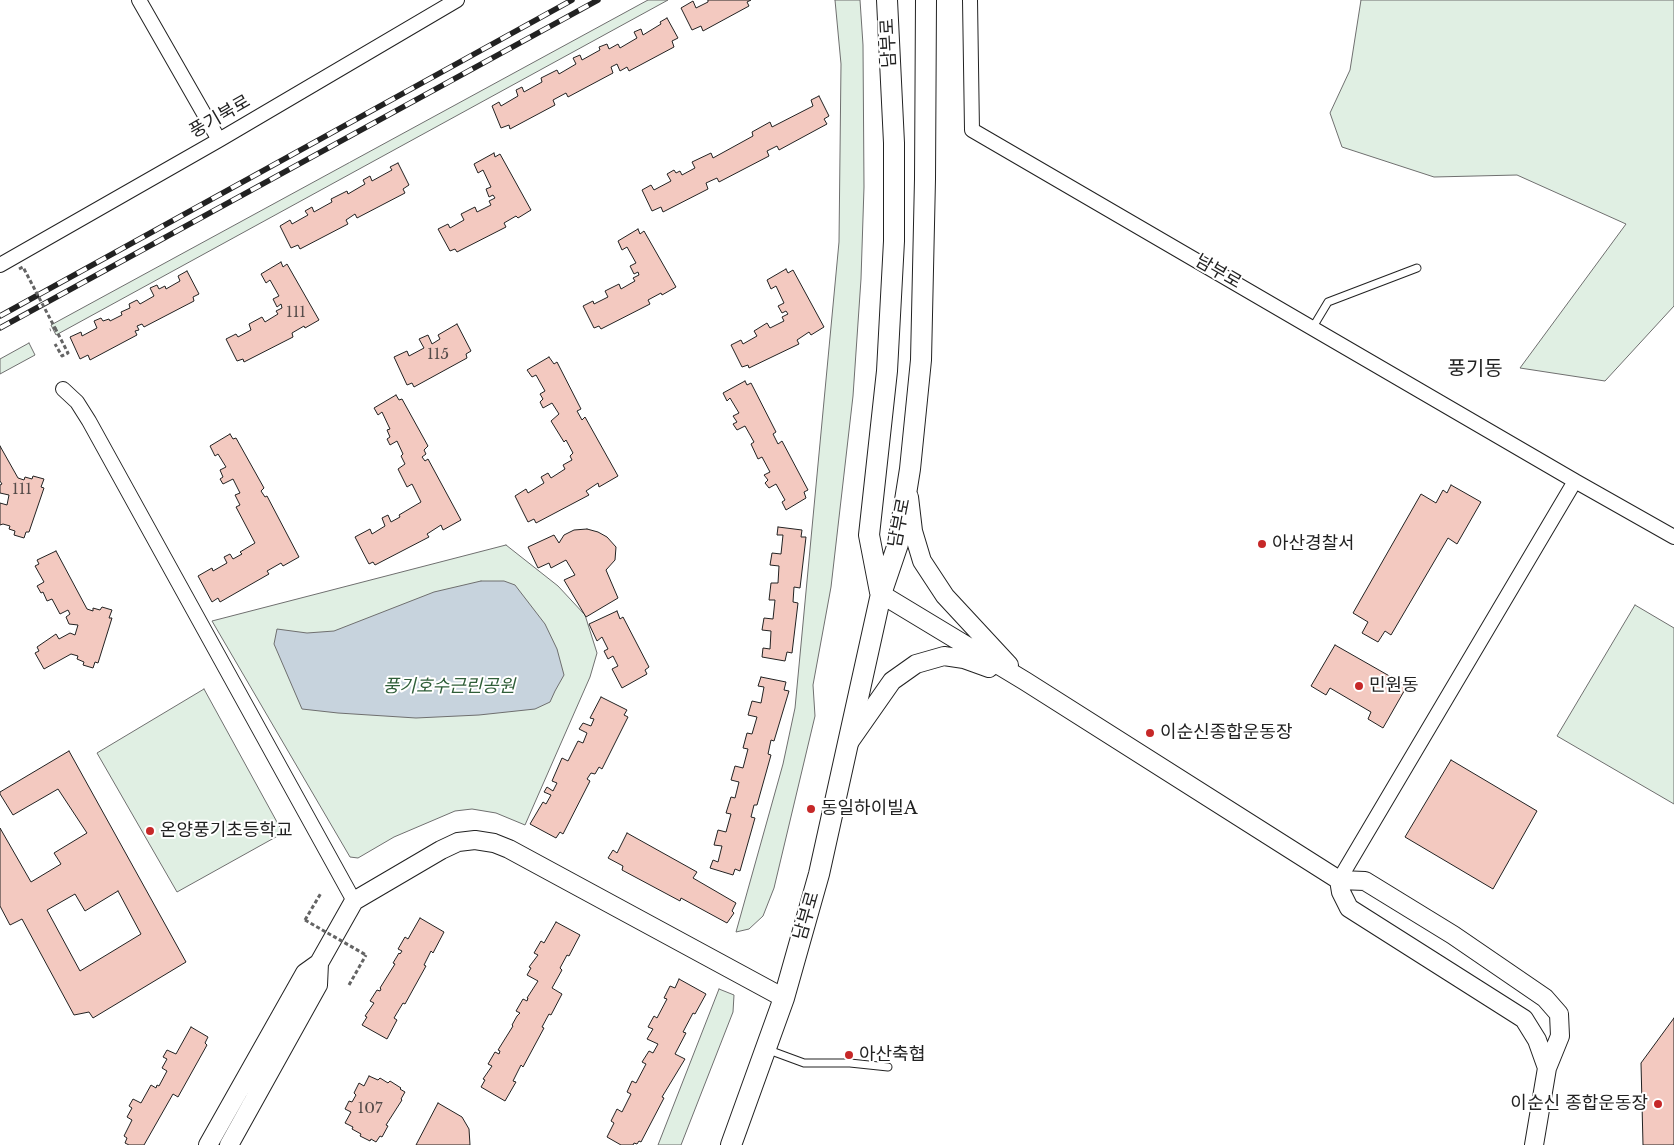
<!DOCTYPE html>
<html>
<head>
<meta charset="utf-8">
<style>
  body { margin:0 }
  canvas { display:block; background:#fff }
</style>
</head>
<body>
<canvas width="1674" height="1145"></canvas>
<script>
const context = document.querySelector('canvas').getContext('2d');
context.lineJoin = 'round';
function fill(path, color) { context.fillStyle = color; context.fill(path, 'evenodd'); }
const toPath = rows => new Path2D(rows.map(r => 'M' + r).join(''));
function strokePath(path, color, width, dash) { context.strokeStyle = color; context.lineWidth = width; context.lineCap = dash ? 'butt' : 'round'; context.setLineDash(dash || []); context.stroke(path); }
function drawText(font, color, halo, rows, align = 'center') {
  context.font = font + ' "Libre Baskerville","Noto Sans KR",serif'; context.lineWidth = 4; context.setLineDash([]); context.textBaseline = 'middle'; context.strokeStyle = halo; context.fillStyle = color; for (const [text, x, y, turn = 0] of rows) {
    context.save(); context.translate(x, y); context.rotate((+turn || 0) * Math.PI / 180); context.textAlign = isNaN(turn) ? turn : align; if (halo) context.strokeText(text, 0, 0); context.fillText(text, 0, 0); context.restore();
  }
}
const green = toPath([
  [648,0,668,0,56,335,51,325,648,0],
  [835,0,860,0,863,45,864,187,861,279,853,396,831,587,813,685,815,716,774,888,763,916,749,929,736,932,783,764,795,708,839,242,841,64,835,0],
  [1361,0,1674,0,1674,306,1605,381,1520,368,1626,224,1517,175,1434,177,1342,147,1330,113,1350,70,1361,0],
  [29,343,35,355,0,374,0,359,29,343],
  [506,545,558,586,585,615,597,653,590,677,525,825,496,813,472,809,455,811,394,837,358,858,350,857,212,621,506,545],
  [1635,605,1674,628,1674,804,1557,736,1635,605],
  [204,689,283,833,177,892,97,753,204,689],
  [719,989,734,995,733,1012,681,1145,658,1145,719,989]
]);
const water = toPath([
  [481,581,504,581,515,585,545,624,557,649,564,675,555,691,550,702,535,709,479,715,416,718,338,713,302,709,274,644,277,629,307,633,334,631,434,592,481,581]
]);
const building = toPath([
  [708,0,751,0,747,2,749,6,703,31,701,26,692,30,681,8,693,1,696,8,708,2,708,0],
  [667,18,678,38,672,41,674,47,629,71,627,67,620,71,617,64,611,67,613,73,568,97,566,93,553,100,555,105,510,129,509,125,501,128,492,106,499,102,501,106,518,96,516,90,522,87,524,92,542,82,541,78,557,70,559,74,576,64,573,58,580,55,582,60,600,50,599,47,607,44,609,49,618,44,620,48,637,38,634,32,641,29,643,35,661,24,660,22,667,18],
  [819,96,829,116,824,119,827,124,779,150,777,146,767,151,769,156,719,182,717,178,706,183,708,189,663,212,661,207,652,211,642,190,651,185,654,190,671,181,667,174,674,170,676,173,680,171,682,175,695,168,692,162,711,153,713,158,753,136,752,132,770,122,772,127,813,106,811,100,819,96],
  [494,153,495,157,500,154,531,210,518,218,516,216,504,223,506,227,457,252,455,249,450,251,438,229,448,224,450,228,464,220,461,214,475,207,477,212,491,205,489,201,495,198,493,195,489,197,486,189,491,187,483,170,478,173,474,164,494,153],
  [398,163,409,185,403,189,405,193,357,218,355,214,346,220,348,224,300,249,298,245,291,248,280,226,290,220,292,224,308,215,305,211,312,207,314,212,332,202,331,199,347,191,348,194,365,184,363,180,370,176,372,181,392,170,390,167,398,163],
  [638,229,640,234,644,231,676,287,662,295,661,293,648,300,650,304,601,329,599,326,594,328,583,306,593,301,594,304,608,297,605,291,619,284,621,289,635,281,633,278,639,275,638,272,634,274,630,266,636,263,627,247,622,250,618,241,638,229],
  [281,262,283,267,287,264,319,320,305,328,304,326,292,333,293,337,244,362,243,359,237,361,226,339,236,334,238,337,251,330,249,324,262,317,265,322,278,314,276,311,282,308,281,304,277,307,273,299,279,296,270,280,266,283,261,274,281,262],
  [786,269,788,273,793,270,824,327,811,335,809,332,797,340,799,344,749,368,748,365,742,367,731,345,741,340,743,344,757,336,754,331,767,323,770,328,784,321,782,317,788,314,786,311,782,313,778,306,784,303,776,286,771,289,767,280,786,269],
  [187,271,199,294,193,297,194,301,144,327,142,324,137,326,139,330,135,331,137,335,90,360,88,355,80,359,70,337,81,332,82,336,97,328,94,321,101,318,103,321,109,319,110,321,122,315,121,312,130,308,129,304,137,300,140,304,154,296,150,288,157,285,159,289,165,286,166,289,180,281,178,276,187,271],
  [457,324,471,351,466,354,467,358,414,387,412,383,407,385,394,357,407,351,409,356,424,348,419,339,428,335,432,344,440,339,438,335,457,324],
  [549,357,554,364,557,362,581,409,577,411,582,420,585,417,618,476,599,487,598,483,586,491,589,495,536,523,534,519,528,522,515,496,526,489,528,493,544,483,541,477,548,473,551,478,565,469,563,465,572,460,570,456,573,453,566,440,564,442,551,421,559,414,552,403,543,408,540,402,543,399,540,394,545,391,536,375,532,377,527,370,549,357],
  [745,381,747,385,751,383,776,432,773,434,778,444,782,441,808,490,804,492,806,498,786,510,782,502,785,500,776,484,769,488,765,483,768,480,764,475,770,472,762,457,758,459,751,444,754,442,745,426,737,430,733,424,737,422,733,416,739,413,730,398,727,401,723,393,745,381],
  [396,395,399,400,402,399,428,446,424,450,426,454,422,457,425,461,428,459,461,520,443,530,441,525,427,534,429,537,375,565,373,562,369,564,355,537,370,529,372,534,385,526,382,518,388,515,391,522,400,517,399,515,421,502,412,484,407,487,398,469,405,464,401,456,403,454,397,441,390,445,387,439,390,437,387,430,390,429,382,412,378,415,374,408,396,395],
  [230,434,233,439,236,438,264,488,261,491,265,497,267,496,299,557,283,566,281,563,267,571,269,574,220,602,218,598,212,602,198,576,212,568,213,571,227,563,224,557,230,554,233,559,242,554,240,552,255,543,236,507,240,505,235,495,240,493,233,479,223,484,220,479,223,477,220,470,226,467,218,454,215,456,210,446,230,434],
  [0,446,18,478,24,480,25,477,32,479,33,476,44,479,41,487,44,488,29,532,26,532,24,538,14,535,15,531,9,529,10,526,3,524,0,525,0,503,7,505,9,495,0,493,0,485,2,484,0,481,0,446],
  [1451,485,1481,502,1457,544,1448,538,1391,635,1385,631,1378,642,1362,633,1368,622,1353,613,1421,494,1436,503,1443,490,1447,493,1451,485],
  [778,527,802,530,801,537,806,537,800,588,794,587,793,602,798,603,792,653,787,652,785,661,762,657,763,648,770,649,771,631,762,630,764,618,773,619,775,600,769,600,771,583,778,583,779,566,770,565,772,553,781,554,783,535,777,535,778,527],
  [587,529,598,532,607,537,616,547,615,560,606,570,618,598,586,617,564,580,575,575,566,560,551,568,549,563,538,568,528,547,554,535,559,543,564,535,574,530,587,529],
  [56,551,87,609,93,611,93,608,100,610,102,607,112,610,109,618,112,618,98,663,95,662,93,668,83,665,84,662,77,659,78,656,71,654,44,669,35,653,39,651,37,647,56,634,59,639,70,633,75,635,78,625,69,624,66,617,70,614,68,610,60,614,52,599,47,601,43,592,41,593,37,586,44,582,35,566,39,564,37,560,56,551],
  [617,611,620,619,623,617,649,667,645,670,647,674,622,688,612,669,618,666,613,656,608,659,604,651,608,649,602,637,597,641,589,624,617,611],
  [1335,645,1407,686,1383,728,1368,719,1371,712,1330,688,1326,695,1311,686,1335,645],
  [761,677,786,682,784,690,789,691,774,741,771,740,768,754,771,755,757,805,754,805,751,817,755,818,740,871,735,869,733,875,710,868,713,860,718,862,722,846,714,845,718,830,726,832,731,814,726,813,731,797,735,798,739,782,731,780,735,766,743,768,748,749,743,748,747,733,752,734,757,717,748,715,752,701,761,703,764,687,758,686,761,677],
  [601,697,627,710,624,715,628,717,602,769,599,767,595,774,591,773,587,779,590,781,563,834,560,832,556,838,530,824,543,802,546,804,551,795,544,792,547,787,553,791,557,783,552,781,562,758,568,761,578,741,583,743,587,733,579,729,583,723,591,726,594,719,590,718,601,697],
  [69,751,186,962,93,1018,89,1012,74,1015,22,919,10,925,0,906,0,828,31,882,61,864,54,853,87,833,58,789,13,815,0,794,0,792,69,751],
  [118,891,141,934,80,971,47,910,75,894,85,911,118,891],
  [1451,760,1537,811,1493,889,1405,837,1451,760],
  [627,833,697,872,693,878,736,903,732,911,734,913,727,923,681,898,680,901,622,870,623,866,608,858,613,850,617,853,627,833],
  [420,918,444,932,433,953,431,951,424,965,426,966,405,1004,403,1003,394,1018,397,1020,387,1039,362,1025,367,1017,365,1016,374,1003,370,1001,377,990,380,991,381,989,380,988,395,964,393,963,399,953,400,954,402,951,398,949,405,937,408,939,420,918],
  [556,922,580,935,569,956,567,955,560,968,562,970,552,988,562,994,551,1015,549,1014,542,1027,544,1028,523,1067,521,1065,513,1081,516,1082,505,1101,481,1087,485,1080,483,1079,492,1066,488,1064,495,1052,499,1054,500,1051,498,1050,513,1026,512,1025,517,1016,520,1013,516,1011,523,999,527,1001,528,998,527,998,538,981,527,975,531,968,529,967,538,955,534,953,541,941,544,943,556,922],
  [679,979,706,994,695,1014,693,1013,683,1032,686,1033,675,1054,685,1059,662,1097,664,1098,641,1142,639,1141,637,1144,634,1143,633,1145,621,1145,607,1137,614,1123,611,1121,617,1109,622,1112,631,1094,627,1092,632,1081,636,1083,646,1064,642,1062,649,1051,653,1053,658,1044,647,1039,653,1029,648,1027,654,1016,657,1018,667,999,664,998,670,986,675,988,679,979],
  [1674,1018,1674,1145,1643,1145,1641,1063,1674,1018],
  [191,1027,208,1037,205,1043,207,1045,178,1097,173,1094,144,1145,129,1145,125,1143,127,1138,124,1136,132,1120,127,1117,132,1108,129,1106,133,1099,141,1103,151,1085,156,1088,157,1085,159,1086,167,1071,162,1068,167,1059,163,1057,167,1050,176,1054,191,1027],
  [369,1076,378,1080,380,1078,388,1083,390,1081,401,1088,400,1089,405,1092,401,1099,402,1100,386,1125,388,1126,382,1137,380,1136,376,1142,371,1139,370,1141,360,1136,361,1134,352,1129,353,1127,345,1123,351,1112,345,1109,349,1101,352,1102,356,1095,354,1093,359,1083,364,1086,369,1076],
  [438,1103,462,1117,469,1129,470,1145,416,1145,438,1103]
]);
const path = toPath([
  [55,328,68,353,62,356,55,344],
  [305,920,321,893],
  [349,985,366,955]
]);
const service = toPath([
  [1313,327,1328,302,1417,268],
  [766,1049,804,1063,850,1063,888,1067]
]);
const minor = toPath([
  [139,0,219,140],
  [970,0,972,130,1575,481],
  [0,265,219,140,457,0],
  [63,389,77,402,89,421,354,901],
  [1339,880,1575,481,1674,537]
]);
const tertiary = toPath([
  [909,497,913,531,922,561,945,596,1009,665],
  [881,594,1025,681,1339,880,1365,881,1453,935,1545,998,1559,1014,1560,1036,1547,1068,1534,1145],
  [850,741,892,681,916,664,944,656,964,659,989,668],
  [1339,880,1341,892,1349,908,1524,1019,1537,1040,1547,1068],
  [208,1145,305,973,319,963,354,901,441,850,458,842,475,840,494,843,509,849,784,998],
  [229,1145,318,985,319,963]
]);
const secondary = toPath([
  [880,592,869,535,887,371,894,241,894,143,887,0],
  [731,1145,784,998,819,874,881,594,898,544,910,469,921,360,925,179,926,0]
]);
const rail = toPath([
  [0,316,572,0],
  [0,328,598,0]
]);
const pathBridge = toPath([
  [19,269,23,267,55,328,50,330],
  [305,920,366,955]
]);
const markers = [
  [1262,544,5,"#c62828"],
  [1359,686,5,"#c62828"],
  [1150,733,5,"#c62828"],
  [811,809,5,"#c62828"],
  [150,831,5,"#c62828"],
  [849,1055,5,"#c62828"],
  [1658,1104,5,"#c62828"]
];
const numberNames = [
  ["111",296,313],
  ["115",438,355],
  ["111",22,490],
  ["107",370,1109]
];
const streetNames = [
  ["남부로",889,43,-93],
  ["풍기북로",220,117,-30],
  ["남부로",1218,272,30],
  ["남부로",900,523,-79],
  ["남부로",807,916,-74]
];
const poiNames = [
  ["아산경찰서",1272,544],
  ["민원동",1369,686],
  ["이순신종합운동장",1160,733],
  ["동일하이빌A",821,809],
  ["온양풍기초등학교",160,831],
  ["아산축협",859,1055],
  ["이순신 종합운동장",1648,1104,"right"]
];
const parkNames = [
  ["풍기호수근린공원",449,687]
];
const quarterNames = [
  ["풍기동",1475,369]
];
fill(green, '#e0efe3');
strokePath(green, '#6f6f6f', 1);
fill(water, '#c7d3dd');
strokePath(water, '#6f6f6f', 1);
fill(building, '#f3c9c0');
strokePath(building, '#222', 1);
strokePath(service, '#222', 9);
strokePath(minor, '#222', 16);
strokePath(tertiary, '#222', 20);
strokePath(secondary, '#222', 22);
strokePath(path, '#646464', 3, [4, 2.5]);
strokePath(service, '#fff', 7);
strokePath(minor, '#fff', 14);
strokePath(tertiary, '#fff', 18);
strokePath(secondary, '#fff', 20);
strokePath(rail, '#222', 5.5);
strokePath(rail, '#fff', 4, [11]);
strokePath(pathBridge, '#646464', 3, [4, 2.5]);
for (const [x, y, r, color] of markers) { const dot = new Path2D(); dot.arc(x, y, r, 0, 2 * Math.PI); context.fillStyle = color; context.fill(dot); strokePath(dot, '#fff', 2); }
drawText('15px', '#564c4a', null, numberNames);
drawText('18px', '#222', '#fff', streetNames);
drawText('18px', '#222', '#fff', poiNames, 'left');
drawText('italic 18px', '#2f5e38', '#fff', parkNames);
drawText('20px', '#222', '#fff', quarterNames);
</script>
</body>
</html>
